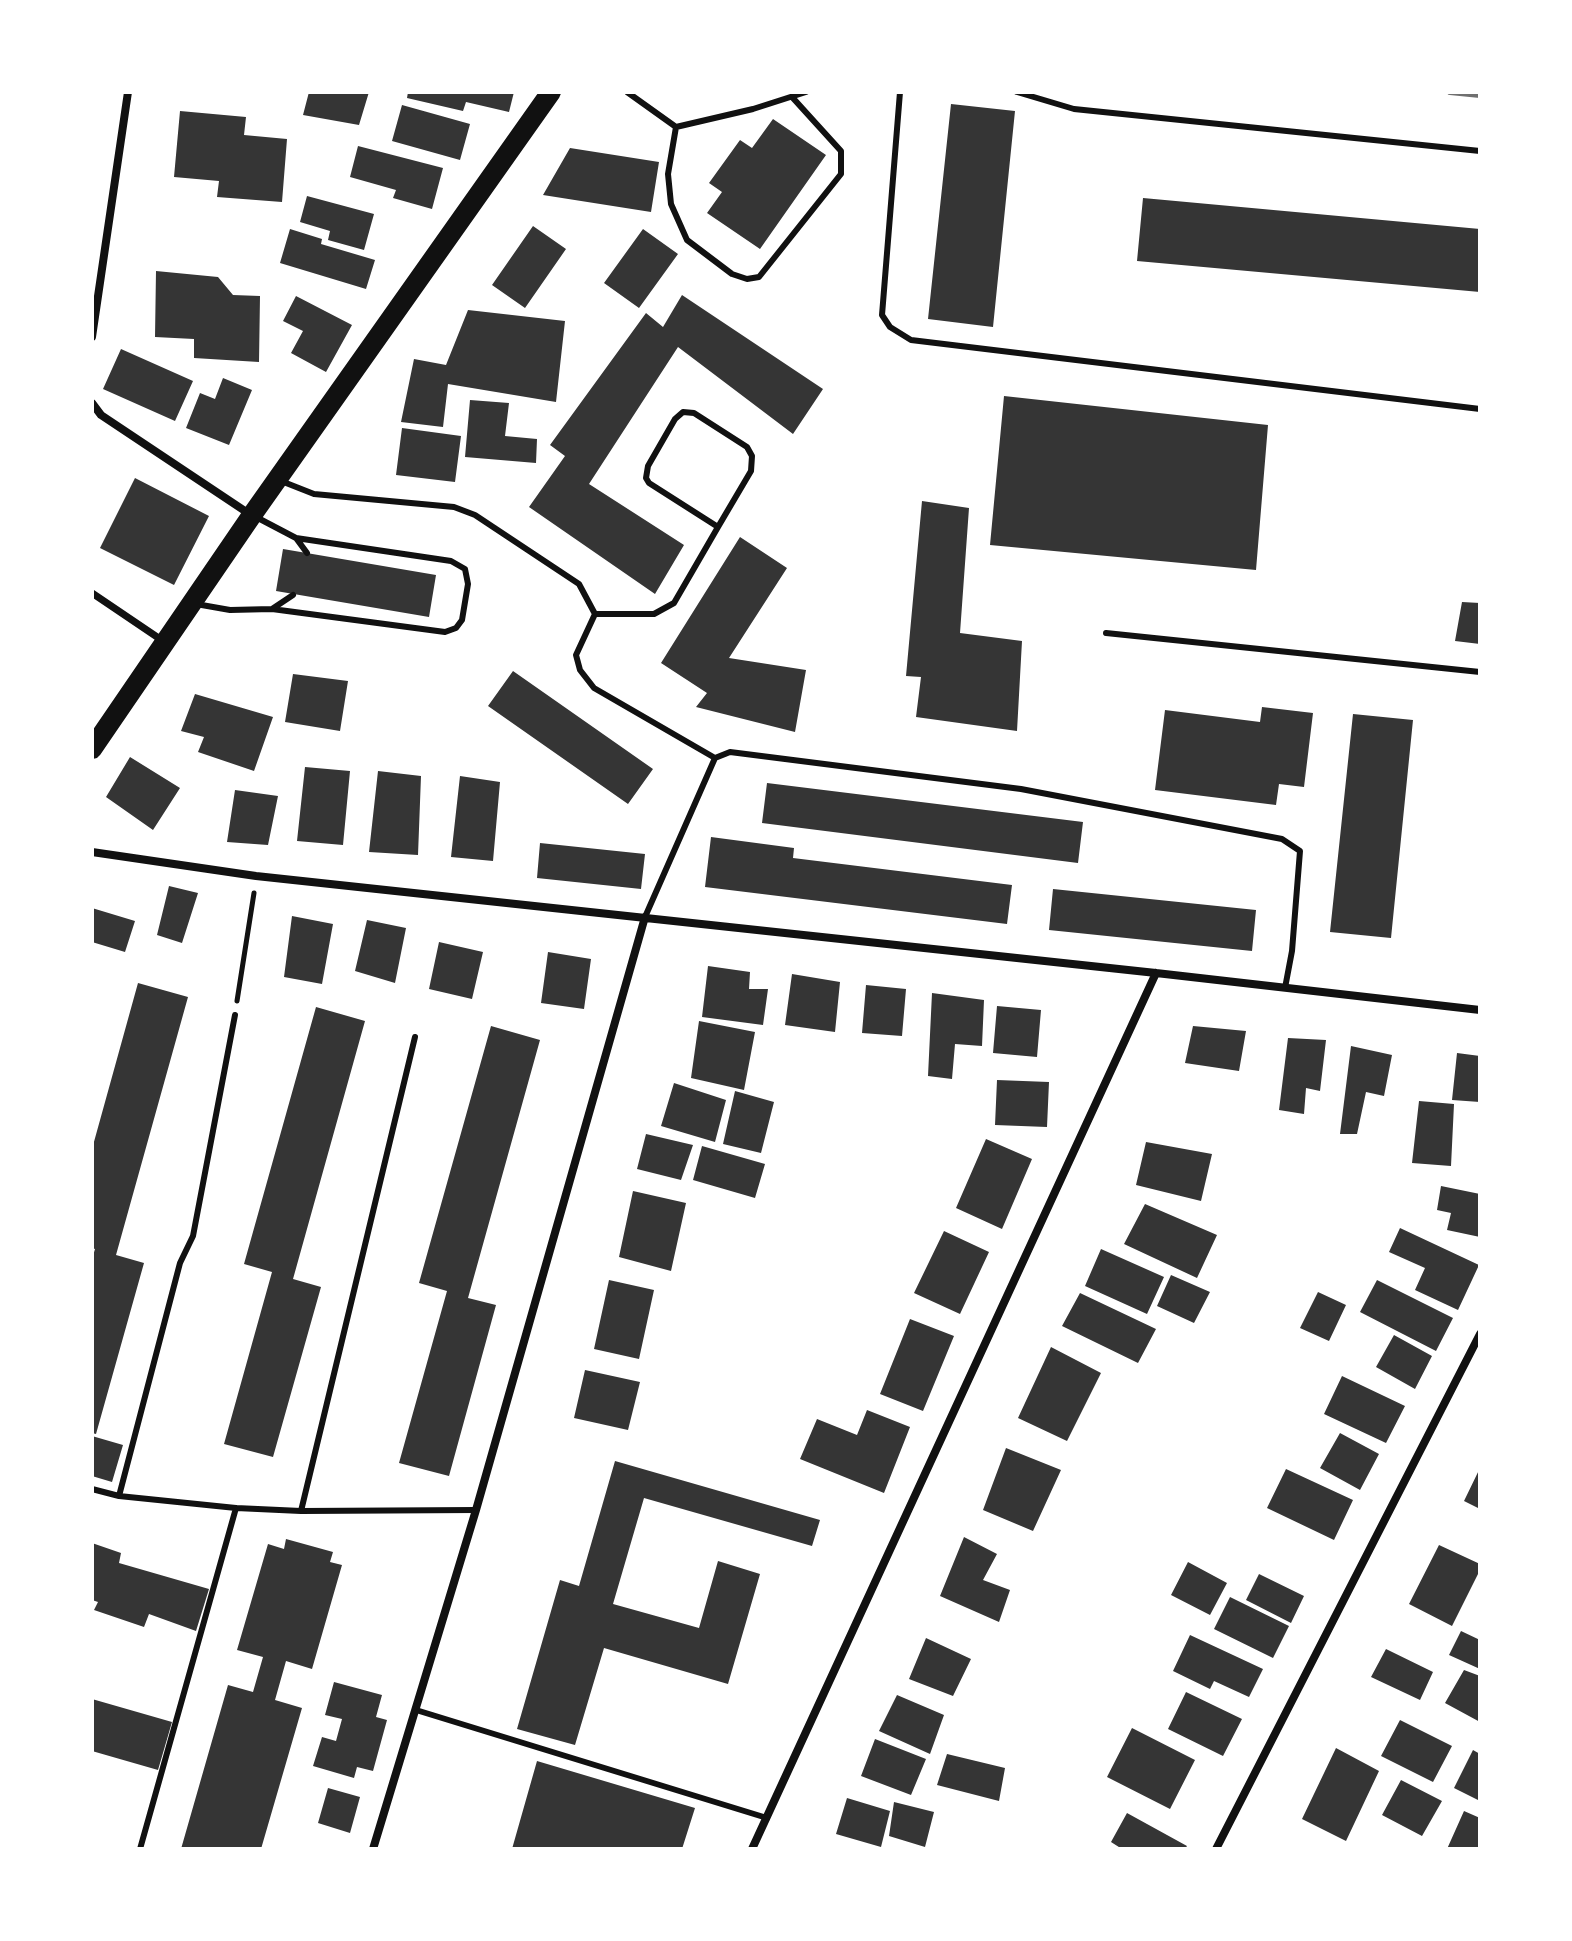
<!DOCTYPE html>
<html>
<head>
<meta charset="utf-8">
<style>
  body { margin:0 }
  #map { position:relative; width:1572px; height:1941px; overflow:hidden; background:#fff; font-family:"Archivo Narrow",sans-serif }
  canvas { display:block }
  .frame { position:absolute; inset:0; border:94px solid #fff; pointer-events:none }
</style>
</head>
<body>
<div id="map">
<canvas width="1572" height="1941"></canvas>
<div class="frame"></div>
</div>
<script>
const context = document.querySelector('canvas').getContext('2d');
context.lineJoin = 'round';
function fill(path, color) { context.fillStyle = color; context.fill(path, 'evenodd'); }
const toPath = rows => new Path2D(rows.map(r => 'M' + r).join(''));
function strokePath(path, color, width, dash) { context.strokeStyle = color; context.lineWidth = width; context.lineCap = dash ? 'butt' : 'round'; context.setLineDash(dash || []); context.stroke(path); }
const building = toPath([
  [309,92,369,92,359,125,303,115],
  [408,92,514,92,509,112,466,102,463,111,407,98],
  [951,104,1015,111,993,327,928,319],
  [402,105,470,124,460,160,392,141],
  [180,111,246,117,244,135,287,139,282,202,217,197,219,181,174,177],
  [773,119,826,155,760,249,707,213,722,192,709,183,740,140,752,148],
  [358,146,443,168,432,209,393,198,396,190,350,177],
  [570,148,659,162,651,212,543,195],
  [307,196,374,214,364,250,328,240,330,231,300,222],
  [1143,198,1480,229,1480,292,1137,261],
  [533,226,566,249,525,308,492,285],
  [290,229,322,239,321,244,375,260,366,289,280,263],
  [643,229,678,254,639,308,604,283],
  [156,271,218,277,233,295,260,296,259,362,194,358,194,339,155,337],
  [682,295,823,389,793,434,678,347,589,484,684,545,655,594,529,507,565,456,550,445,646,313,663,327],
  [296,296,352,325,326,372,291,353,303,331,283,321],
  [468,310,565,321,556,402,448,384,443,427,401,422,414,359,446,365],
  [121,349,193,381,175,421,103,389],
  [223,378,252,390,229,445,186,428,200,393,215,399],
  [1004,396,1268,425,1256,570,990,545],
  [470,400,509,403,505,436,537,439,536,463,465,457],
  [402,428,461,436,455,482,396,475],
  [135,478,209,516,174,585,100,548],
  [922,501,969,508,960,633,1022,641,1017,731,916,717,921,677,906,676],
  [740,537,787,568,729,658,806,670,795,732,696,707,707,693,661,663],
  [283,549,436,575,429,617,276,591],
  [1462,602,1480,603,1480,644,1455,641],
  [513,671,653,769,628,804,488,706],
  [293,674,348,681,340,731,285,722],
  [195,694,273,717,254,771,198,752,204,737,181,731],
  [1262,707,1313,713,1304,787,1279,784,1276,805,1155,790,1165,710,1260,722],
  [1353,714,1413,720,1391,938,1330,932],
  [130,757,180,788,153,830,106,797],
  [305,767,350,771,343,845,297,841],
  [378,771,421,776,418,855,369,852],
  [460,776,500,782,493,861,451,857],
  [767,783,1083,822,1078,863,762,823],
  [235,790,278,796,268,845,227,842],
  [711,837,794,848,793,858,1012,885,1007,924,705,887],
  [540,843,645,854,641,889,537,878],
  [169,886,198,893,182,943,157,935],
  [1053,889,1256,910,1252,951,1049,930],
  [92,908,135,921,125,952,92,942],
  [292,916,333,924,322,984,284,977],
  [367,920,406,928,395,983,355,971],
  [439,942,483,952,472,999,429,989],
  [548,952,591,959,584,1009,541,1003],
  [708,966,750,972,749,989,768,989,763,1025,702,1017],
  [792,974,840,982,835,1032,785,1025],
  [138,983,188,997,116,1255,144,1263,96,1434,92,1433,92,1259,95,1249,92,1248,92,1149],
  [866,985,906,989,902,1036,862,1033],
  [932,993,984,1000,982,1046,955,1044,952,1079,928,1076],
  [997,1006,1041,1010,1037,1057,993,1053],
  [316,1007,365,1021,293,1279,321,1287,273,1457,224,1444,272,1272,244,1264],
  [699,1021,755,1032,744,1090,691,1078],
  [491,1026,540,1040,468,1298,496,1305,449,1476,399,1463,447,1291,419,1283],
  [1193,1026,1246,1031,1239,1071,1185,1063],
  [1288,1038,1326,1040,1320,1091,1306,1088,1304,1114,1279,1110],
  [1351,1046,1392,1055,1384,1096,1366,1092,1357,1134,1340,1134],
  [1457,1053,1480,1056,1480,1102,1452,1100],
  [997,1080,1049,1082,1047,1127,995,1125],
  [674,1083,726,1100,715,1142,661,1126],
  [735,1091,774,1102,761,1153,723,1144],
  [1419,1101,1454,1104,1451,1166,1412,1163],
  [646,1134,693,1145,681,1180,637,1169],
  [986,1139,1032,1159,1002,1229,956,1208],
  [1146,1142,1212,1154,1201,1201,1136,1185],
  [702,1146,765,1164,755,1198,693,1180],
  [1441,1186,1480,1194,1480,1237,1447,1230,1451,1213,1437,1210],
  [633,1191,686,1203,671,1271,619,1257],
  [1145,1204,1217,1235,1197,1278,1124,1244],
  [1400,1228,1479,1265,1458,1310,1415,1290,1425,1268,1389,1252],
  [944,1231,989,1252,960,1314,914,1293],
  [1101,1249,1164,1277,1147,1314,1085,1286],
  [1171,1275,1210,1292,1194,1323,1157,1306],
  [609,1280,654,1290,639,1359,594,1349],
  [1377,1280,1453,1318,1436,1351,1360,1312],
  [1318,1292,1346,1305,1329,1341,1300,1328],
  [1080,1293,1156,1329,1138,1363,1062,1326],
  [910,1319,954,1336,923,1411,880,1394],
  [1394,1335,1432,1356,1415,1389,1376,1367],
  [1051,1347,1101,1373,1067,1441,1018,1418],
  [585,1370,640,1382,628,1430,574,1418],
  [1342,1376,1405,1406,1386,1443,1324,1414],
  [867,1410,910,1427,884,1493,800,1459,817,1419,857,1435],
  [1340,1433,1379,1454,1360,1490,1320,1468],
  [92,1436,123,1445,112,1482,92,1476],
  [1006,1448,1061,1470,1033,1531,983,1510],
  [615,1461,820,1520,812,1546,644,1498,613,1604,699,1628,718,1561,760,1574,728,1684,604,1648,575,1745,517,1729,560,1580,579,1586],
  [1480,1468,1480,1509,1464,1501],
  [1286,1469,1353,1500,1334,1540,1267,1508],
  [964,1537,997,1554,983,1580,1010,1590,999,1622,940,1596],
  [286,1539,333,1552,330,1562,342,1565,312,1669,286,1661,275,1700,302,1708,261,1849,181,1849,228,1685,253,1692,263,1657,237,1650,268,1544,284,1549],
  [92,1543,121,1553,119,1563,209,1589,196,1631,149,1614,144,1627,94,1610,98,1602,92,1600],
  [1439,1545,1480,1564,1480,1570,1452,1626,1409,1604],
  [1188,1562,1227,1583,1210,1615,1171,1595],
  [1259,1574,1304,1596,1291,1623,1246,1600],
  [1230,1597,1289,1626,1273,1658,1214,1629],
  [1461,1631,1480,1640,1480,1669,1449,1655],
  [1190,1635,1263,1669,1249,1697,1214,1681,1210,1689,1173,1671],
  [926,1638,971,1659,953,1696,909,1679],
  [1386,1649,1433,1672,1420,1700,1371,1677],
  [1464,1670,1480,1676,1480,1722,1445,1703],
  [334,1682,382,1695,376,1717,387,1720,373,1771,357,1767,354,1778,313,1766,322,1737,336,1741,342,1719,325,1715],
  [1186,1692,1242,1719,1223,1756,1168,1729],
  [897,1695,944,1715,930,1754,879,1731],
  [92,1699,172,1722,158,1770,92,1751],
  [1400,1720,1452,1746,1433,1782,1381,1756],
  [1132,1728,1195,1760,1170,1809,1107,1777],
  [875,1739,926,1759,911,1795,861,1776],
  [1336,1748,1379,1771,1346,1841,1302,1819],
  [1473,1750,1480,1754,1480,1801,1454,1788],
  [947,1754,1005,1768,999,1801,937,1785],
  [537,1761,695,1808,682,1849,512,1849],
  [1401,1780,1442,1801,1422,1836,1382,1815],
  [328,1788,360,1797,350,1833,318,1823],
  [847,1798,890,1811,881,1847,836,1834],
  [894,1802,934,1812,925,1847,889,1836],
  [1464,1811,1480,1818,1480,1849,1447,1849],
  [1127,1813,1187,1846,1185,1849,1122,1849,1111,1842]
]);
const path = toPath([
  [237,1001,254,893]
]);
const service = toPath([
  [627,92,676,127,753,109,806,92],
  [900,92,882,315,890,327,911,340,1480,409],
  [1017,92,1074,109,1480,151],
  [676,127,668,174,671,204,687,240,732,274,747,279,759,277,841,174,841,151,792,97],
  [281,481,314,494,454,507,475,515,579,584,595,614],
  [256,517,296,538,307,553],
  [196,604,230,610,272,609,293,595],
  [272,609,445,632,456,628,462,620,468,584,465,569,451,561,296,538],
  [1106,633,1480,672],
  [715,758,594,688,580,670,576,655,595,614,654,614,674,603,718,527,751,471,752,456,747,447,694,413,683,412,675,419,648,466,646,478,649,483,718,527],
  [645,917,715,758,730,752,1021,789,1282,839,1300,851,1292,951,1285,988],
  [92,1489,119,1496,236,1508,301,1511,476,1510],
  [119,1496,180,1263,193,1236,235,1015],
  [301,1511,415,1037],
  [416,1710,767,1818],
  [140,1849,236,1508]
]);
const pedestrian = toPath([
  [92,593,163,641]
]);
const minor = toPath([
  [92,337,128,92],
  [92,403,101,415,251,515],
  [92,852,256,876,1156,973,1480,1010],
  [373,1849,476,1510,645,917],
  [752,1849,1156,973],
  [1216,1849,1480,1334]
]);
const primary = toPath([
  [92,749,252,515,551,92]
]);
const rail = toPath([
  [1450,92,1480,95]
]);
fill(building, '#353535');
strokePath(path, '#111', 5);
strokePath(service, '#111', 6);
strokePath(pedestrian, '#111', 7);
strokePath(minor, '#111', 8);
strokePath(primary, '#111', 20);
strokePath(rail, '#707070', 6);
</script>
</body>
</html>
